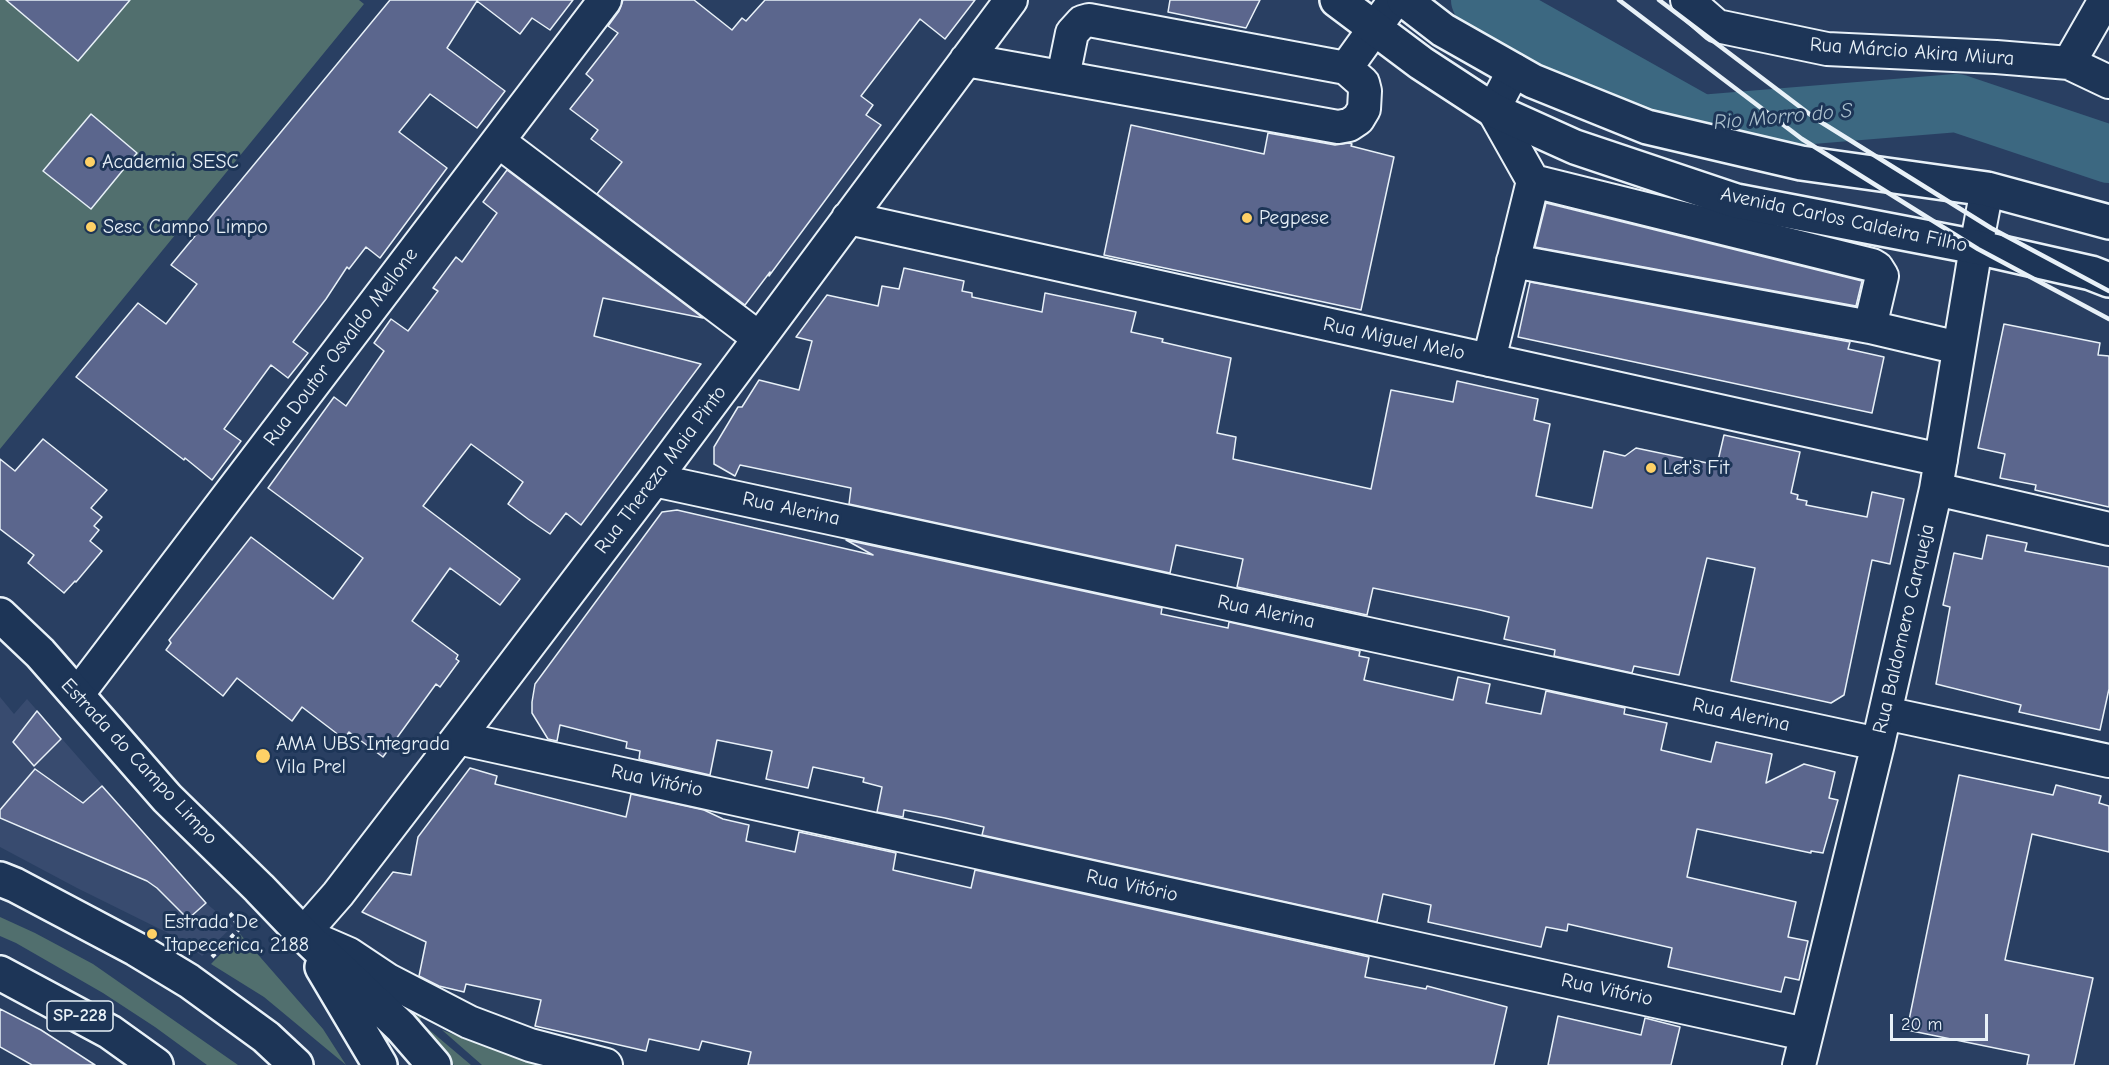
<!DOCTYPE html>
<html>
<head>
<meta charset="utf-8">
<style>
  body { margin:0 }
  #map { position:relative; width:2109px; height:1065px; overflow:hidden; background:#293f62; font-family:"Comic Neue",sans-serif }
  canvas { display:block }
  .scale { position:absolute; left:1890px; top:1014px; width:98px; height:27px; box-sizing:border-box; border:3px solid #e8f1f8; border-top:0; padding-left:8px; font-size:18px; line-height:21px; white-space:nowrap; color:#e8f1f8; -webkit-text-stroke:4px #1d3557; paint-order:stroke }
</style>
</head>
<body>
<div id="map">
<canvas width="2109" height="1065"></canvas>
<div class="scale">20 m</div>
</div>
<script>
const context = document.querySelector('canvas').getContext('2d');
context.lineJoin = 'round';
function fill(path, color) { context.fillStyle = color; context.fill(path, 'evenodd'); }
const toPath = rows => new Path2D(rows.map(r => 'M' + r).join(''));
function strokePath(path, color, width, dash) { context.strokeStyle = color; context.lineWidth = width; context.lineCap = dash ? 'butt' : 'round'; context.setLineDash(dash || []); context.stroke(path); }
function drawText(font, color, halo, rows, align = 'center') {
  context.font = font + ' "Comic Neue",sans-serif'; context.lineWidth = 6; context.setLineDash([]); context.textBaseline = 'middle'; context.strokeStyle = halo; context.fillStyle = color; for (const [text, x, y, turn = 0] of rows) {
    context.save(); context.translate(x, y); context.rotate((+turn || 0) * Math.PI / 180); context.textAlign = isNaN(turn) ? turn : align; if (halo) context.strokeText(text, 0, 0); context.fillText(text, 0, 0); context.restore();
  }
}
const built = toPath([
  [0,697,14,714,27,699,206,903,233,926,202,956,172,935,77,888,0,847]
]);
const green = toPath([
  [0,0,359,0,364,4,0,449],
  [0,917,35,933,93,964,238,1065,207,1065,155,1027,103,993,16,943,0,936],
  [240,934,323,1029,346,1065,264,997,211,964],
  [404,1003,421,1016,420,1022,471,1065,454,1065,397,1004],
  [442,1030,470,1041,499,1049,571,1065,482,1065]
]);
const river = toPath([
  [1480,0,1701,124,1957,103,2109,154]
]);
const building = toPath([
  [6,0,130,0,78,61,6,0],
  [390,0,573,0,550,30,532,18,520,34,477,1,447,48,505,91,477,128,430,94,399,132,447,168,380,258,366,247,349,269,347,267,326,299,293,342,308,353,288,378,271,365,224,429,241,441,212,480,185,458,184,460,76,377,138,303,166,324,197,284,171,265,390,0],
  [623,0,694,0,732,30,742,18,746,21,765,0,975,0,945,39,920,19,861,96,873,105,866,115,881,125,769,276,770,272,745,305,597,194,622,162,591,139,598,130,570,109,593,80,586,74,618,33,608,26,619,11,623,0],
  [1170,0,1260,0,1246,28,1168,12,1170,0],
  [91,114,137,153,91,209,43,171,91,114],
  [1131,125,1264,154,1268,133,1335,145,1349,143,1352,144,1351,146,1394,157,1361,310,1104,255,1131,125],
  [507,170,703,318,603,298,594,336,701,364,581,525,566,513,550,534,528,519,508,504,523,482,471,444,423,506,520,579,500,605,450,568,412,621,458,655,456,659,459,661,440,687,436,684,383,757,349,732,344,739,302,707,292,721,237,678,223,696,166,650,171,643,169,640,251,537,333,599,363,558,268,488,334,397,346,406,384,351,374,343,391,319,408,331,438,291,433,288,456,257,462,262,497,213,483,202,507,170],
  [1546,203,1862,281,1856,306,1535,247,1546,203],
  [904,268,964,281,962,291,972,293,972,297,1042,312,1045,293,1136,312,1131,332,1163,339,1162,342,1231,358,1217,433,1236,437,1233,459,1371,489,1391,390,1453,402,1457,381,1538,399,1534,420,1550,424,1536,496,1592,508,1604,451,1625,456,1636,448,1717,465,1724,435,1800,452,1791,493,1798,495,1797,499,1807,501,1806,505,1867,517,1872,492,1904,499,1890,564,1872,560,1844,695,1831,703,1731,681,1755,568,1707,558,1679,675,1634,666,1632,673,1554,656,1555,650,1504,639,1509,617,1480,610,1373,588,1367,615,1237,587,1243,559,1176,545,1170,573,849,504,851,488,740,465,735,476,714,464,714,447,738,407,742,407,759,380,799,390,812,341,796,337,827,295,878,306,882,286,899,289,904,268],
  [1530,282,1850,342,1848,349,1884,357,1872,413,1518,337,1530,282],
  [2004,324,2100,343,2098,355,2109,356,2109,507,2035,490,2036,485,2000,478,2005,454,1978,448,2004,324],
  [43,439,107,490,91,508,102,517,94,526,99,530,90,541,102,551,76,582,75,581,64,593,28,563,34,555,0,529,0,459,15,471,43,439],
  [677,510,873,555,846,540,1162,608,1161,614,1228,628,1229,622,1360,651,1359,656,1369,658,1364,680,1453,700,1458,677,1490,684,1486,703,1541,714,1546,691,1625,708,1624,714,1667,723,1661,750,1711,762,1716,742,1772,754,1766,783,1804,764,1835,772,1829,798,1838,800,1823,853,1811,851,1811,853,1697,829,1687,877,1796,902,1788,937,1808,941,1799,980,1785,977,1781,992,1668,967,1672,948,1568,924,1567,931,1546,927,1541,947,1428,922,1431,905,1383,894,1377,922,982,835,984,827,945,818,904,810,903,817,877,812,882,787,863,782,864,778,813,767,808,788,766,779,772,751,717,740,710,775,639,759,640,751,626,748,627,742,560,725,557,741,548,739,532,713,532,702,535,684,662,512,677,510],
  [1987,535,2027,543,2025,551,2109,567,2109,689,2100,730,2019,712,2021,705,1936,684,1950,607,1943,605,1954,553,1982,559,1987,535],
  [37,711,61,739,34,766,13,742,37,711],
  [470,768,497,776,495,784,626,817,631,794,704,810,723,819,749,825,746,841,795,852,799,832,896,853,893,870,971,888,975,870,1369,957,1365,977,1426,989,1427,986,1507,1007,1494,1065,748,1065,751,1052,702,1041,699,1050,649,1039,646,1051,535,1026,541,1000,466,984,464,992,439,986,419,976,426,942,362,912,393,872,411,875,418,837,470,768],
  [35,769,83,803,102,786,206,903,188,919,157,888,147,881,0,818,0,810,35,769],
  [1959,775,2053,795,2056,785,2101,796,2099,803,2109,806,2109,852,2032,834,2005,960,2093,978,2074,1065,2027,1065,2029,1055,1907,1030,1959,775],
  [0,1009,41,1030,95,1065,32,1065,0,1047,0,1009],
  [1558,1016,1641,1035,1645,1018,1680,1027,1671,1065,1548,1065,1558,1016]
]);
const path = toPath([
  [212,957,240,928,231,915,235,911]
]);
const minor = toPath([
  [1687,0,1717,26,1827,49,1996,57,2069,63,2109,82],
  [966,60,1338,127,1349,125,1358,119,1364,109,1365,91,1363,83,1346,68,1089,20,1082,22,1072,33,1063,77],
  [2069,63,2105,0],
  [1346,68,1395,0],
  [498,141,759,338],
  [1533,181,1872,265,1877,268,1882,276,1870,327],
  [848,218,1941,460],
  [1513,261,1870,327,1959,348],
  [1489,360,1533,181,1493,110,1514,70],
  [654,480,1878,744],
  [1936,489,2109,529],
  [77,695,605,0],
  [1885,713,2109,761],
  [458,738,1805,1034],
  [606,1065,530,1045,469,1022,388,980,349,954,303,934,338,894,458,738,654,480,1011,0],
  [1799,1065,1878,744,1936,489,1976,247,1987,189]
]);
const major = toPath([
  [1337,0,1421,63,1493,110,1575,147,1736,201,1976,247,2091,273,2109,280],
  [1404,0,1443,30,1533,81,1647,127,1801,163,1987,189,2109,222],
  [0,615,40,653,167,798,259,888,303,934,401,1027,434,1065],
  [0,879,15,885,136,949,189,981,266,1037,296,1065],
  [322,967,380,1065],
  [0,973,110,1032,156,1065]
]);
const rail = toPath([
  [1619,0,1802,139,1978,249,2109,319],
  [1659,0,1816,119,1991,228,2109,291]
]);
const markers = [
  [90,162,6,"#ffd166"],
  [1247,218,6,"#ffd166"],
  [91,227,6,"#ffd166"],
  [1651,468,6,"#ffd166"],
  [263,756,8,"#ffd166"],
  [152,934,6,"#ffd166"]
];
const shields = [
  [80,1016,66]
];
const shieldNames = [
  ["SP-228",80,1016]
];
const streetNames = [
  ["Rua Márcio Akira Miura",1912,52,4],
  ["Avenida Carlos Caldeira Filho",1844,220,12],
  ["Rua Miguel Melo",1394,339,12],
  ["Rua Doutor Osvaldo Mellone",341,347,-53],
  ["Rua Thereza Maia Pinto",661,470,-53],
  ["Rua Alerina",791,509,12],
  ["Rua Alerina",1266,612,12],
  ["Rua Baldomero Carqueja",1904,629,-77],
  ["Rua Alerina",1741,715,12],
  ["Estrada do Campo Limpo",139,762,47],
  ["Rua Vitório",657,781,12],
  ["Rua Vitório",1132,886,12],
  ["Rua Vitório",1607,990,12]
];
const poiNames = [
  ["Academia SESC",102,162],
  ["Pegpese",1259,218],
  ["Sesc Campo Limpo",103,227],
  ["Let's Fit",1663,468],
  ["AMA UBS Integrada",276,744],
  ["Vila Prel",276,767],
  ["Estrada De",164,922],
  ["Itapecerica, 2188",164,945]
];
const waterNames = [
  ["Rio Morro do S",1783,117,-5]
];
fill(built, '#384b6f');
fill(green, '#516f6e');
strokePath(river, '#3c6881', 58);
fill(building, '#5b668d');
strokePath(building, '#e8f1f8', 1.5);
strokePath(minor, '#e8f1f8', 36);
strokePath(major, '#e8f1f8', 38);
strokePath(path, '#e8f1f8', 4, [4.5, 4.5]);
strokePath(minor, '#1d3557', 32);
strokePath(major, '#1d3557', 33);
strokePath(rail, '#e8f1f8', 4.5);
for (const [x, y, r, color] of markers) { const dot = new Path2D(); dot.arc(x, y, r, 0, 2 * Math.PI); context.fillStyle = color; context.fill(dot); strokePath(dot, '#1d3557', 2); }
for (const [x, y, w] of shields) { const box = new Path2D(); box.roundRect(x - w / 2, y - 15, w, 30, 4.5); context.fillStyle = '#1d3557'; context.fill(box); strokePath(box, '#e8f1f8', 1.5); }
drawText('bold 18px', '#e8f1f8', null, shieldNames);
drawText('20px', '#e8f1f8', '#1d3557', streetNames);
drawText('20px', '#e8f1f8', '#1d3557', poiNames, 'left');
drawText('italic 21px', '#acc1ce', '#1d3557', waterNames);
</script>
</body>
</html>
